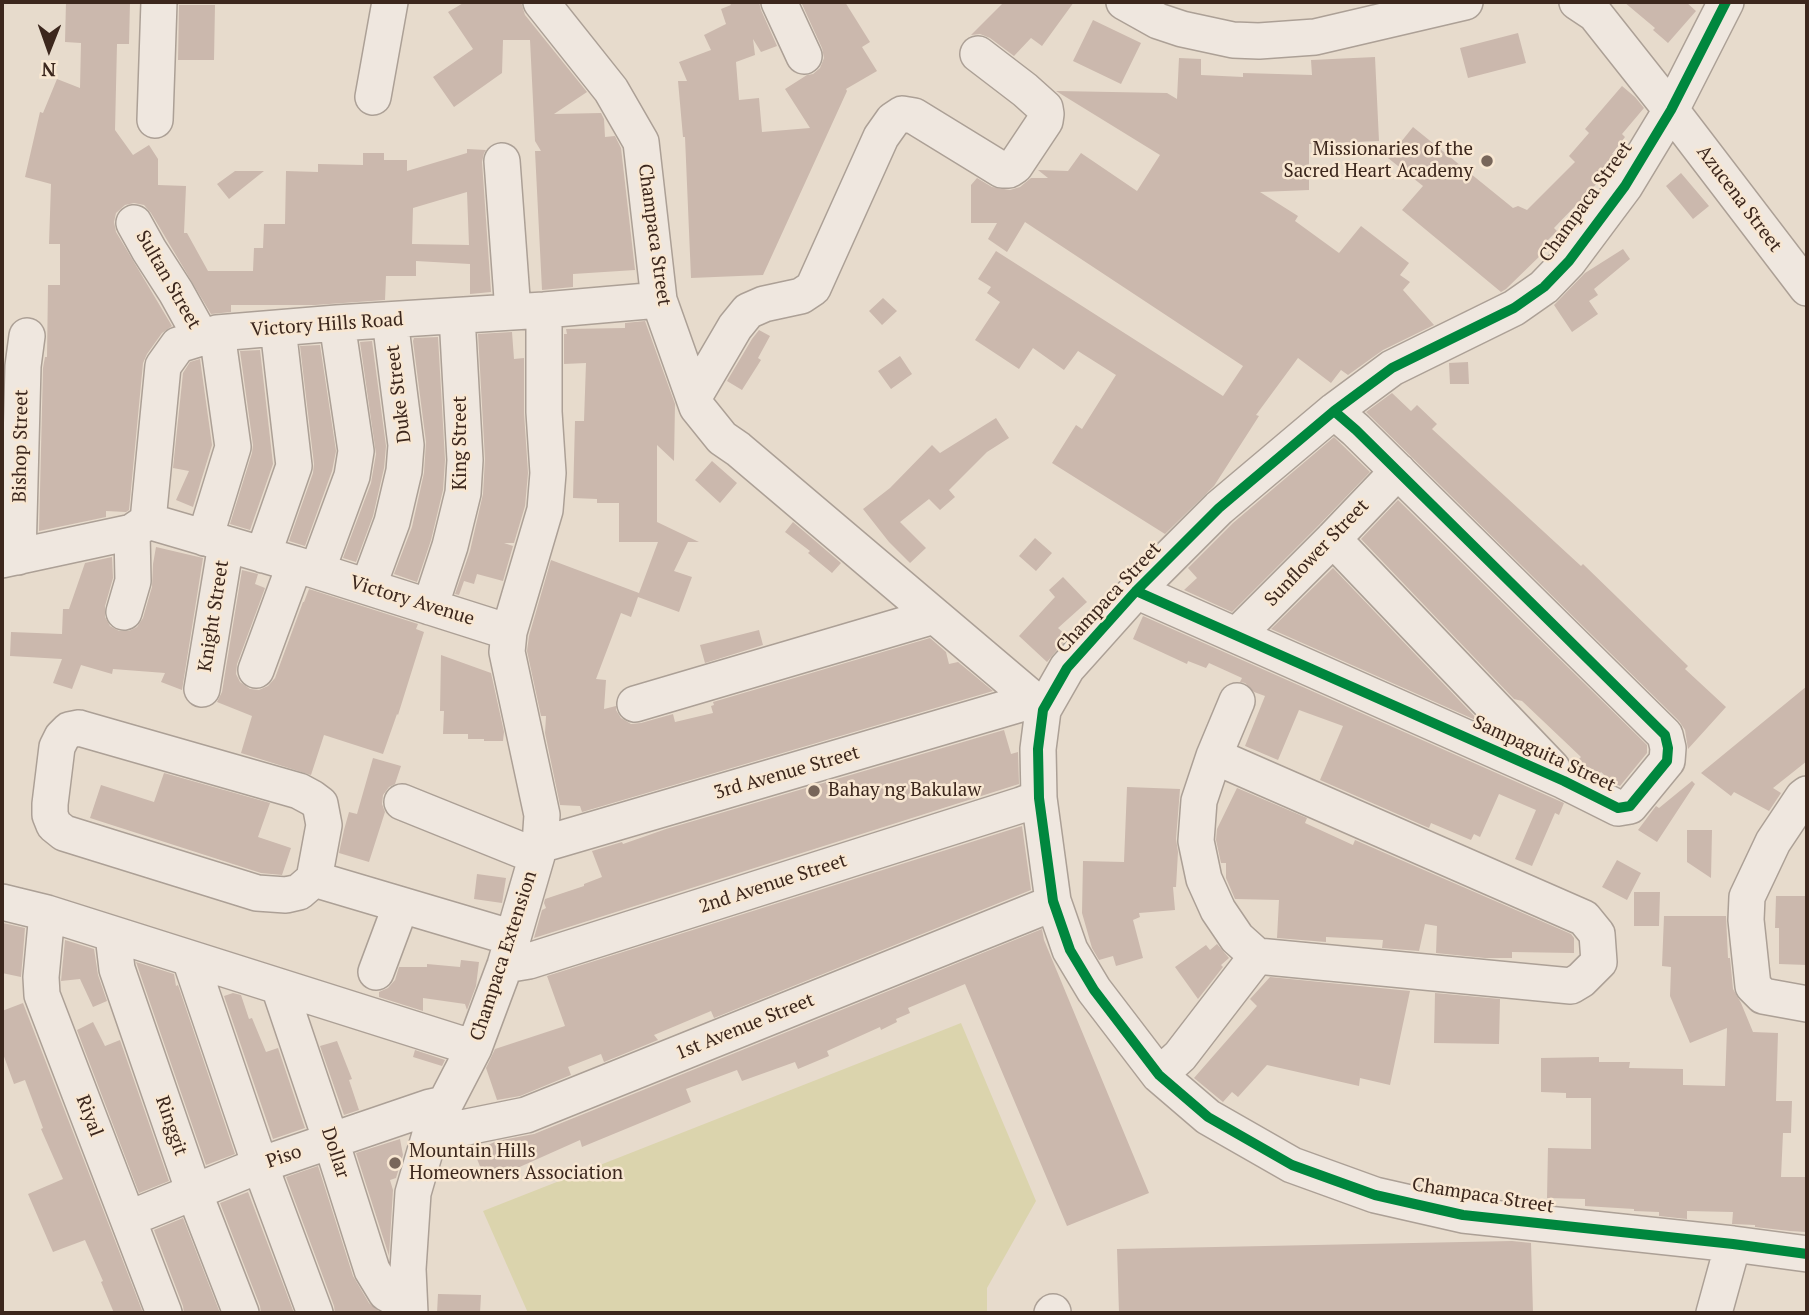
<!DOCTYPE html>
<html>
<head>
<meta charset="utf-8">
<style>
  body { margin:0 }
  #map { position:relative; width:1809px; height:1315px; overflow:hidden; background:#e7dbcc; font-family:"PT Serif",serif }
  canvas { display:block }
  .frame { position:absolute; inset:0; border:4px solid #3c271d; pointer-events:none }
  .north { position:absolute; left:14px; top:14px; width:70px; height:70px; -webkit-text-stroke:5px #f8e7d2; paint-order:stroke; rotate:181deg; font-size:19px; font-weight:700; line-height:28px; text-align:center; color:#3c271d }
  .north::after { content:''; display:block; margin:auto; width:24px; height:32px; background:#3c271d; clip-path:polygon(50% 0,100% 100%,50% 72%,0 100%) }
</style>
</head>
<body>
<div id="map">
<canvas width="1809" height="1315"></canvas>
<div class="frame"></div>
<div class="north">N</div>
</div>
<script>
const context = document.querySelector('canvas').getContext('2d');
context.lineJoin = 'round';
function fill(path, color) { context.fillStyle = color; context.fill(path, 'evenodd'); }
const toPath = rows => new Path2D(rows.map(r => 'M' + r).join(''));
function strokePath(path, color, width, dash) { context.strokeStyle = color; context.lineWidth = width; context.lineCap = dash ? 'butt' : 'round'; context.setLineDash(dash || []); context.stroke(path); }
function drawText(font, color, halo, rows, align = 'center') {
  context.font = font + ' "PT Serif",serif'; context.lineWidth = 5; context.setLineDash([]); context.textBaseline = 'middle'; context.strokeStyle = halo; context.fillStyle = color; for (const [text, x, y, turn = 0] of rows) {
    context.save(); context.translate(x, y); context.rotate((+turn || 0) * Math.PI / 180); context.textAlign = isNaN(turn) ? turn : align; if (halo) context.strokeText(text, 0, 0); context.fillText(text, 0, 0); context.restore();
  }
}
const green = toPath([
  [961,1023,1036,1201,987,1288,987,1313,528,1313,483,1211]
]);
const building = toPath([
  [66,2,130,2,129,44,117,44,115,130,133,155,149,145,158,159,158,185,186,186,184,233,187,233,208,271,253,271,254,248,263,248,264,224,285,224,286,171,318,172,318,164,363,165,363,153,384,153,384,160,407,160,407,171,467,153,467,149,486,150,484,153,482,162,491,292,470,294,470,264,416,261,416,276,386,276,385,300,315,305,231,305,231,312,211,314,151,213,144,205,134,203,125,205,116,213,114,222,116,232,172,326,162,333,147,354,143,363,129,510,126,512,106,511,106,517,39,531,43,368,45,357,47,357,48,285,60,285,60,244,49,244,51,184,25,177,40,112,43,113,57,79,80,88,81,43,65,42],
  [467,192,469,245,412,244,413,208],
  [465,2,521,2,525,15,587,92,554,114,601,113,604,119,605,137,615,136,621,148,635,270,573,274,573,287,542,290,535,151,541,151,535,141,530,40,503,40,502,73,454,107,433,77,473,49,448,12],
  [729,2,759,2,761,10,777,46,761,52,753,39,755,55,736,62,739,100,759,98,762,132,810,128,785,89,807,75,813,74,820,68,824,58,822,48,801,2,845,2,870,42,862,47,877,71,846,89,847,91,763,275,691,278,685,137,683,137,678,81,687,81,679,62,711,50,704,35,726,24,721,9,731,5],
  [1004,2,1074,2,1042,46,1031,38,1014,56,990,38,980,34,971,35],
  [1624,2,1686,2,1696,11,1668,43,1653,30,1655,28],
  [179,5,215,5,214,60,178,60],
  [1093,20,1141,43,1121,84,1073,61],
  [1518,33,1526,63,1468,78,1460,48],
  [1375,57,1379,141,1309,144,1309,190,1260,192,1298,216,1295,221,1339,253,1361,226,1409,263,1400,275,1410,282,1403,290,1434,325,1383,350,1348,375,1341,370,1331,383,1298,358,1256,415,1259,416,1214,486,1165,534,1052,463,1076,425,1082,429,1116,375,1078,351,1064,370,1033,348,1019,369,975,340,1000,302,987,293,991,287,978,279,996,251,1223,396,1243,366,1025,222,1007,252,988,239,997,223,971,223,971,185,977,178,992,187,1010,190,1020,187,1031,178,1048,178,1038,170,1068,171,1081,153,1137,191,1160,155,1056,91,1167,93,1177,99,1179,58,1201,59,1201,75,1243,77,1243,73,1312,75,1311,60],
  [1622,86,1635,97,1644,108,1622,134,1625,137,1612,154,1615,156,1601,172,1604,176,1554,228,1557,231,1541,247,1545,251,1506,289,1501,292,1402,210,1423,186,1388,158,1413,127,1513,208,1518,206,1527,210,1575,162,1569,156,1589,133,1585,129],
  [235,171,264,171,229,199,217,184],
  [1681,173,1709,206,1693,219,1666,186],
  [1623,249,1630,259,1594,289,1598,295,1589,301,1598,314,1572,332,1554,305,1585,273],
  [883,298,897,311,882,325,869,311],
  [645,321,675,404,674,461,657,445,657,522,699,542,688,542,674,571,692,577,679,612,638,597,631,617,621,613,596,679,606,680,604,709,616,706,616,710,621,718,631,724,641,723,673,714,675,722,713,713,711,706,714,705,713,702,930,638,946,652,949,664,958,662,993,691,582,812,580,806,560,805,545,733,546,716,541,716,527,651,529,636,551,560,639,593,658,542,619,542,619,503,597,503,597,499,573,498,575,421,584,421,586,363,564,364,564,334,567,334,566,329,625,328,625,323],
  [759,330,770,336,758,358,761,360,742,390,727,381,752,339],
  [512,332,514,359,524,358,524,413,528,473,525,506,514,543,504,543,513,546,503,581,477,574,474,584,464,581,459,595,455,594,470,551,483,494,485,459,478,334],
  [438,337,445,460,443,490,431,540,417,582,394,574,412,527,424,473,426,442,413,341,414,338],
  [372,341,386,446,384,468,373,516,356,562,343,558,371,483,376,454,360,342],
  [320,345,336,451,332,471,305,546,289,541,313,473,314,464,300,346],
  [260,350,273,464,250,530,230,524,252,453,253,445,240,351],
  [900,356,912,374,891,389,878,371],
  [200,359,212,445,193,507,176,500,189,471,173,468,183,373,190,362],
  [1468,362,1469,384,1450,384,1449,363],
  [1392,393,1411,411,1417,405,1437,424,1432,429,1581,566,1583,564,1688,666,1685,669,1726,707,1688,749,1685,730,1679,721,1366,412],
  [996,418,1009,438,987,452,949,490,955,497,940,510,929,499,900,522,926,548,910,563,889,542,863,509,890,488,932,445,940,453],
  [1334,437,1370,472,1319,525,1232,612,1184,590,1197,578,1188,568,1233,523],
  [712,461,737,483,720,503,695,480],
  [1398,500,1647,745,1647,753,1620,786,1613,783,1601,772,1598,775,1592,773,1579,759,1581,757,1522,701,1514,699,1361,539],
  [793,522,841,563,832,573,808,553,810,551,785,532],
  [1035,538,1052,553,1036,571,1019,556],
  [156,547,203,558,182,690,161,682,165,673,113,669,112,674,81,665,72,689,53,683,62,659,10,656,11,632,62,634,63,609,69,609,85,563,112,557,113,578,105,606,105,617,110,626,119,631,129,631,137,627,143,618,152,587,153,564],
  [1333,568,1480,722,1271,629],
  [242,570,258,574,255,584,265,588,237,664,236,674,240,682,250,689,259,690,268,686,275,678,303,602,304,602,309,589,418,624,416,629,424,632,398,715,397,714,383,754,324,735,311,775,241,753,252,716,217,702,222,692],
  [1063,577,1087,602,1058,628,1068,637,1047,662,1019,636,1055,597,1049,590],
  [1143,616,1564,803,1559,815,1555,813,1532,866,1515,859,1536,810,1499,794,1480,837,1474,834,1471,840,1431,823,1429,828,1320,780,1343,726,1299,710,1278,760,1245,746,1265,696,1254,692,1245,683,1240,682,1242,678,1209,663,1206,668,1188,661,1187,664,1133,639],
  [759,630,763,645,705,663,700,645],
  [441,655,491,673,504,732,503,741,484,741,484,739,468,739,468,734,443,734,444,711,440,711],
  [1807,686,1807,761,1773,788,1781,793,1769,811,1734,792,1731,796,1701,773],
  [1004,730,1011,754,1018,752,1019,784,534,938,542,910,546,908,544,903,545,899,584,886,584,884,602,877,592,851,622,842,623,844,666,829],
  [373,758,401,766,395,784,389,787,383,795,382,804,385,812,369,862,339,853,344,830,349,812,357,814],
  [164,773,270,803,258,837,291,848,282,875,261,873,90,818,101,785,154,802],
  [1692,781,1695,784,1657,842,1638,830,1656,806,1659,808],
  [1127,787,1180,789,1176,839,1178,852,1176,887,1173,887,1175,910,1139,913,1140,917,1133,920,1143,958,1116,966,1113,956,1099,960,1092,948,1082,913,1083,861,1124,862],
  [1237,788,1307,818,1305,823,1353,845,1355,840,1571,934,1574,938,1574,953,1512,952,1512,958,1485,958,1436,953,1437,926,1425,924,1419,951,1382,948,1383,940,1326,937,1326,942,1277,938,1279,900,1235,899,1226,878,1226,863,1221,863,1216,840,1217,829],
  [1022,826,1031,890,714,1018,711,1011,654,1035,658,1040,604,1062,601,1054,568,1067,571,1075,520,1096,497,1100,486,1068,495,1049,565,1026,547,976],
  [1687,830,1712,830,1711,878,1687,862],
  [1617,860,1641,873,1627,900,1602,887],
  [477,874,506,878,502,903,474,899],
  [1634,892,1660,892,1659,926,1634,926],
  [1776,896,1807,896,1807,965,1779,964,1779,928,1775,928],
  [1664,916,1726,916,1728,958,1730,958,1733,989,1741,1003,1753,1032,1778,1033,1776,1101,1792,1101,1791,1133,1783,1133,1781,1177,1807,1177,1806,1232,1790,1231,1755,1227,1755,1225,1732,1224,1733,1212,1687,1211,1687,1219,1659,1216,1659,1212,1634,1211,1634,1209,1585,1206,1585,1199,1547,1198,1548,1148,1591,1149,1591,1098,1566,1098,1566,1093,1541,1092,1541,1058,1599,1057,1599,1062,1630,1062,1629,1068,1683,1069,1683,1085,1725,1086,1727,1028,1690,1043,1670,996,1671,967,1662,966],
  [3,923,25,928,21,977,2,973],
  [1042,929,1044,940,1149,1193,1067,1226,965,984,908,1008,910,1013,896,1019,897,1022,881,1030,880,1027,827,1051,829,1056,798,1069,795,1062,742,1081,737,1070,686,1089,691,1102,582,1147,580,1140,486,1182,474,1151,497,1141,534,1134],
  [65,940,94,949,98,975,107,1001,93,1007,80,979,61,981],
  [1217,944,1229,958,1221,965,1223,967,1198,999,1175,967,1206,945,1210,950],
  [461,960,479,962,476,986,467,1010,465,1004,423,998,423,1011,379,997,379,992,388,988,395,980,399,967,427,967,427,964,460,967],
  [136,962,174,974,176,986,178,985,235,1154,206,1165],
  [1270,977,1410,991,1390,1085,1360,1078,1359,1086,1267,1065,1238,1097,1232,1092,1223,1102,1194,1078,1257,1006,1250,999],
  [233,993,241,995,249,1019,252,1018,266,1052,278,1048,305,1128,273,1139,224,996],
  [1435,993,1500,999,1499,1044,1434,1043],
  [23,1003,143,1313,114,1313,101,1282,103,1281,85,1240,53,1252,28,1194,63,1179,41,1129,43,1128,25,1080,14,1084,2,1051,2,1011],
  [93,1022,105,1046,120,1040,169,1181,139,1193,77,1030],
  [337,1041,352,1079,349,1080,359,1110,344,1115,320,1046],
  [415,1050,445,1060,442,1066,413,1057],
  [400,1139,403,1155,396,1178,390,1180,393,1190,389,1256,356,1153],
  [318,1166,353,1276,369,1303,381,1313,335,1313,334,1306,286,1177],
  [248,1192,294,1313,261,1313,260,1306,220,1203],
  [183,1218,220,1313,184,1313,183,1306,154,1230],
  [1512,1241,1531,1243,1533,1313,1471,1313,1471,1311,1397,1313,1119,1313,1117,1249],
  [438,1294,481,1295,480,1313,437,1313]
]);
const minor = toPath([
  [541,2,611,90,641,142,659,300,697,407,722,438,738,449,1034,700,1043,710],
  [779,2,804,56],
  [1124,2,1158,21,1182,29,1233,40,1259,41,1315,37,1465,2],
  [1577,2,1595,14,1671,110,1807,288],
  [1726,2,1671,110,1625,186,1569,261,1544,287,1514,308,1392,368,1334,411,1219,508,1136,591,1067,668,1043,710,1038,749,1039,798,1053,901,1070,950,1094,990,1159,1075,1208,1117,1292,1165,1375,1195,1463,1215,1733,1244,1807,1254],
  [373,97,390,2],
  [155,120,159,2],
  [502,161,513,312],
  [134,223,149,250,176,292,201,337],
  [694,397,735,327,748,311,764,304,801,296,813,288,881,137,893,120,902,114,914,116,1002,170,1009,170,1015,166,1045,121,1046,114,1045,108,1025,90,978,54],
  [148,521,163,366,178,345,217,333,337,323,544,310,659,300],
  [205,538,233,447,217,333],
  [1333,539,1552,768],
  [263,555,294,466,278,328],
  [18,557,23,366,27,336],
  [2,560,132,532,148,521,295,564,509,632],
  [317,571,352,476,356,451,337,323],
  [368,587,392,522,404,471,406,445,390,320],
  [1136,591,1564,781,1618,808,1630,806,1667,761,1668,748,1665,735,1356,430,1334,411],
  [430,607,450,546,463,493,465,460,457,316],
  [124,612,133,581,132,532],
  [1237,635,1333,539,1398,471],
  [256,670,295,564],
  [202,689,226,544],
  [635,704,934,616],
  [79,728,299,791,312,798,320,804,324,825,314,879,299,892,286,895,257,893,64,833,54,825,50,815,50,804,57,747,62,737,69,730,79,728],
  [1214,756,1584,918,1597,934,1599,962,1581,980,1571,986,1257,956,1237,938,1218,910,1204,879,1196,841,1199,801,1214,756,1237,701],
  [1807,794,1803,797,1773,842,1747,897,1746,920,1753,986,1763,996,1807,1004],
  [402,802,536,856],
  [540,845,1034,700],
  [314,879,513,938],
  [2,902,47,913,474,1048],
  [47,913,41,977,42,995,164,1313],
  [113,935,117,969,194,1192,241,1313],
  [190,959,260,1165,315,1313],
  [505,965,529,961,1021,805,1039,798],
  [376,972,401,905],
  [279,987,331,1141,372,1270,386,1293,409,1306],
  [1159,1075,1180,1056,1257,956],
  [431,1131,462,1128,526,1115,1041,908,1053,901],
  [128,1219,260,1165,430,1107,444,1104],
  [410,1313,408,1269,413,1193,431,1131,474,1048,505,965,540,845,542,815,507,652,509,632,545,510,548,473,544,412,544,310],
  [1052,1313,1053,1312],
  [1714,1313,1733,1244]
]);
const cycleway = toPath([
  [1726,2,1671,110,1625,186,1569,261,1544,287,1514,308,1392,368,1334,411,1219,508,1136,591,1067,668,1043,710,1038,749,1039,798,1053,901,1070,950,1094,990,1159,1075,1208,1117,1292,1165,1375,1195,1463,1215,1733,1244,1807,1254],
  [1136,591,1564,781,1618,808,1630,806,1667,761,1668,748,1665,735,1356,430,1334,411]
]);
const markers = [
  [1487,161,7,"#78665a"],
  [814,791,7,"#78665a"],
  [395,1163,7,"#78665a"]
];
const poiNames = [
  ["Missionaries of the",1473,150,"right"],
  ["Sacred Heart Academy",1473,172,"right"],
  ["Bahay ng Bakulaw",828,791],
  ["Mountain Hills",409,1152],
  ["Homeowners Association",409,1174]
];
const streetNames = [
  ["Azucena Street",1739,199,53],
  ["Champaca Street",1586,202,-54],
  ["Champaca Street",654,235,82],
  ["Sultan Street",168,280,60],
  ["Victory Hills Road",327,325,-4],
  ["Duke Street",399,394,-97],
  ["King Street",461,443,-90],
  ["Bishop Street",21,446,-89],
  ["Sunflower Street",1317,553,-46],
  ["Champaca Street",1109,598,-47],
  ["Victory Avenue",412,601,17],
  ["Knight Street",214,616,-81],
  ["Sampaguita Street",1544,754,25],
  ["3rd Avenue Street",787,773,-16],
  ["2nd Avenue Street",773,884,-18],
  ["Champaca Extension",504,956,-72],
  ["1st Avenue Street",745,1027,-22],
  ["Riyal",89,1116,69],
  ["Ringgit",171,1126,71],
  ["Dollar",335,1153,72],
  ["Piso",284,1157,-19],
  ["Champaca Street",1483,1196,9]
];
fill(green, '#dbd4ad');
fill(building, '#cbb8ad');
strokePath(minor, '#aca096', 38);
strokePath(minor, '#efe7df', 35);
strokePath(cycleway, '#00873e', 10);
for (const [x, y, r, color] of markers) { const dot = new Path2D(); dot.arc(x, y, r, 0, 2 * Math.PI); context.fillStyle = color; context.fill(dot); strokePath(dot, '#f8e7d2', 2.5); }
drawText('19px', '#3c271d', '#f8e7d2', poiNames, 'left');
drawText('19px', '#3c271d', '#f8e7d2', streetNames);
</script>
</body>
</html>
